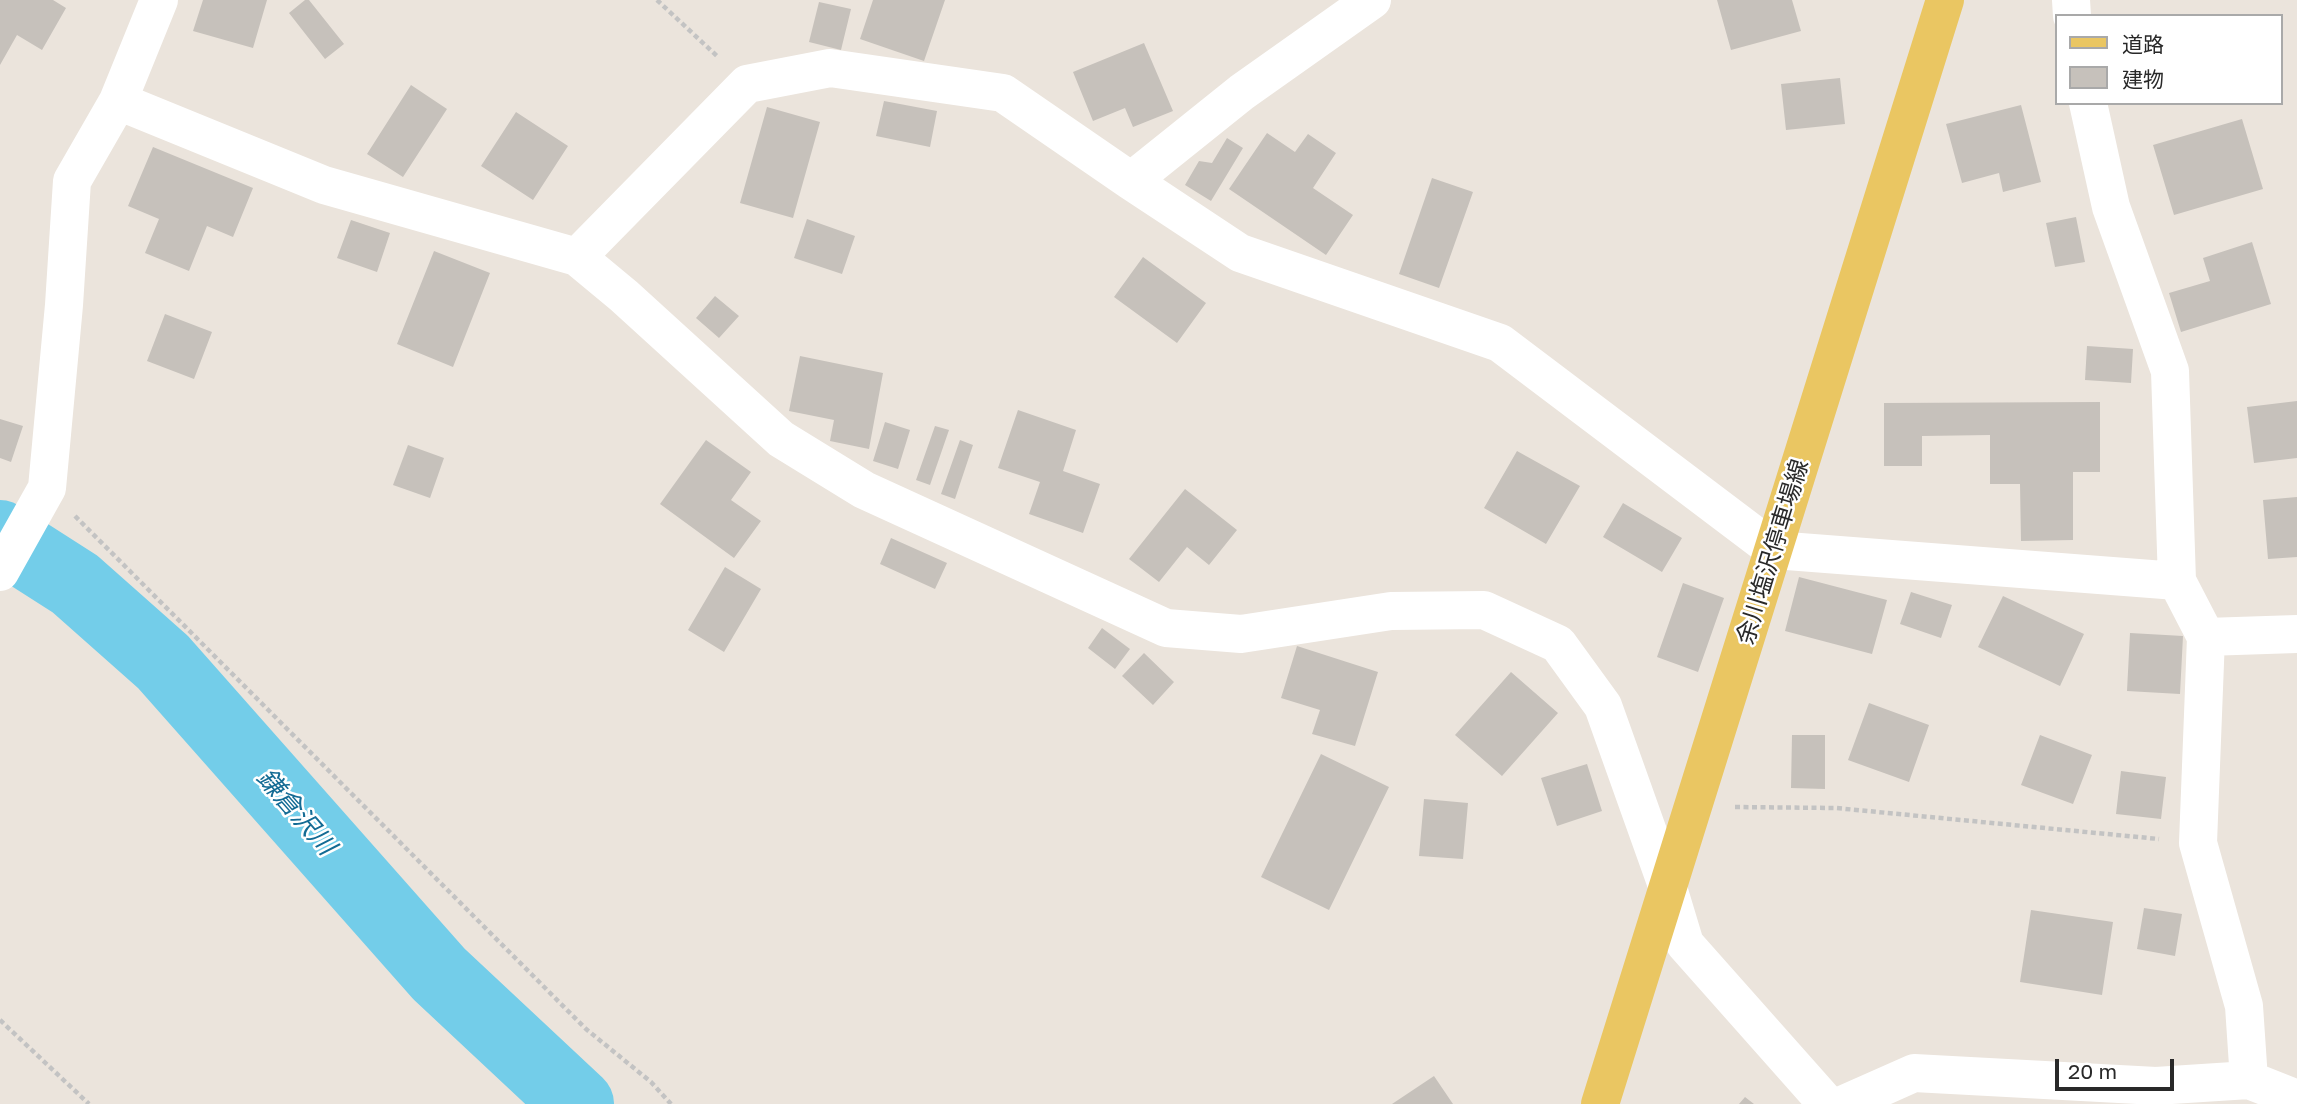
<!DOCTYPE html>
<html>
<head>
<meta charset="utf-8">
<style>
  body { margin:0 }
  #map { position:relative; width:2297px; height:1104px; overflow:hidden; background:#ebe4dc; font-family:"Golos Text","Noto Sans JP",sans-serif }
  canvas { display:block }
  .legend { position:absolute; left:2055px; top:14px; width:228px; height:91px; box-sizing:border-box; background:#fff; border:2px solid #a9a9a9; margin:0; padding:9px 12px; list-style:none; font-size:21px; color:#292929 }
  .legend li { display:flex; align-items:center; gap:14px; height:35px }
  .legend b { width:35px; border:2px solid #a9a9a9 }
  .scale { position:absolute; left:2055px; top:1059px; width:119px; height:32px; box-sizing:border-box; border:4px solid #292929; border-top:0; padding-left:9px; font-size:21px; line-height:24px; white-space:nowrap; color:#292929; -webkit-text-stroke:5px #fff; paint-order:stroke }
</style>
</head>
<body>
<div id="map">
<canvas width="2297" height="1104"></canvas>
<ul class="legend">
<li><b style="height:9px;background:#eac662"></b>道路</li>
<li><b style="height:19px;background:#c6c1bb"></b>建物</li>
</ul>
<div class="scale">20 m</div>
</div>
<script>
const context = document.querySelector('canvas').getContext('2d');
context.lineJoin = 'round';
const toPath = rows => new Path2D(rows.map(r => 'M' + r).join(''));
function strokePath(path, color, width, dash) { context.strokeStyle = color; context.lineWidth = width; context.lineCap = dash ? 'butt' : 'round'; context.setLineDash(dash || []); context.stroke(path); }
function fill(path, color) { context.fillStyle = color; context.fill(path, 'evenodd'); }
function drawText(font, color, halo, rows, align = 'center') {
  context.font = font + ' "Golos Text","Noto Sans JP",sans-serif'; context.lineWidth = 5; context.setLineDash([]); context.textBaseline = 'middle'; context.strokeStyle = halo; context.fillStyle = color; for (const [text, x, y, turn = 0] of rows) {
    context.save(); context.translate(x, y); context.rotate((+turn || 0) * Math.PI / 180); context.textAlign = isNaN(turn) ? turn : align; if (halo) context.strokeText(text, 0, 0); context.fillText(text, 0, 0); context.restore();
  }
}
const river = toPath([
  [0,536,75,584,163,662,439,974,578,1104]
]);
const building = toPath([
  [0,0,53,0,66,8,42,50,17,35,0,65],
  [203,0,267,0,253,48,193,31],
  [305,0,309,0,344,44,325,59,289,13],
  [873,0,945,0,924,61,860,39],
  [1717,0,1792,0,1801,31,1731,50],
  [819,2,851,9,841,50,809,42],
  [1144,43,1173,111,1133,127,1125,108,1093,121,1073,72],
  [1840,78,1845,124,1786,130,1781,84],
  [411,85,447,109,403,177,367,154],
  [884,101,937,111,930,147,876,136],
  [2021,105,2041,182,2003,192,1999,173,1962,183,1946,124],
  [767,107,820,122,793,218,740,203],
  [516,112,568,146,533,200,481,166],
  [2242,119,2263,189,2174,215,2153,145],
  [1267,133,1295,152,1308,134,1336,153,1313,188,1353,215,1326,255,1229,189],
  [1227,138,1243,148,1211,201,1185,185,1199,161,1212,163],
  [153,147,253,188,233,237,207,226,189,271,145,253,159,219,128,206],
  [1432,178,1473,192,1439,288,1399,274],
  [2076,217,2085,262,2055,267,2046,223],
  [807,219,855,236,842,274,794,258],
  [351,220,390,233,377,272,337,258],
  [2252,242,2271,304,2181,332,2169,293,2210,281,2203,258],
  [434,251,490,273,453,367,397,344],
  [1143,257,1206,303,1177,343,1114,297],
  [715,296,739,316,719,338,696,318],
  [165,314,212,332,194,379,147,361],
  [2087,346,2133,349,2131,383,2085,380],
  [800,356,883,373,869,449,830,441,834,420,789,411],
  [2297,401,2297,458,2254,463,2247,407],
  [2100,402,2100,472,2073,472,2073,540,2021,541,2020,484,1990,484,1990,435,1922,436,1922,466,1884,466,1884,403],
  [1018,410,1076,430,1063,471,1100,484,1083,533,1029,514,1040,482,998,468],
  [0,419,23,426,11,462,0,458],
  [885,422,910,430,898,469,873,461],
  [935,426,949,430,930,485,916,480],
  [706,440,751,472,731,500,761,521,734,558,660,504],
  [960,440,973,445,955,499,941,494],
  [408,445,444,458,430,498,393,485],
  [1517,451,1580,486,1546,544,1484,508],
  [1185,489,1237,530,1209,565,1187,547,1159,582,1129,559],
  [2297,497,2297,557,2268,559,2263,500],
  [1623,503,1682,538,1662,572,1603,537],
  [891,538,947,563,935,589,880,564],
  [725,567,761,589,724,652,688,630],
  [1799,577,1887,600,1872,654,1785,631],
  [1683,583,1724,598,1698,672,1657,657],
  [1911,592,1952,605,1941,638,1900,624],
  [2003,596,2084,634,2060,686,1978,647],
  [1102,628,1130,649,1115,669,1088,648],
  [2130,633,2183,636,2180,694,2127,691],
  [1297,646,1378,672,1355,746,1312,734,1320,710,1281,698],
  [1144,653,1174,682,1153,705,1122,676],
  [1511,672,1558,713,1502,776,1455,735],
  [1869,703,1929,725,1909,782,1848,760],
  [1792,735,1825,735,1825,789,1791,788],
  [2040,735,2092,755,2073,804,2021,785],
  [1321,754,1389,787,1329,910,1261,877],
  [1587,764,1602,811,1557,826,1541,778],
  [2121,771,2166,777,2161,819,2116,814],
  [1424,799,1468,803,1463,859,1419,856],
  [2144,908,2182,914,2175,956,2137,949],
  [2031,910,2113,922,2102,995,2020,982],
  [1434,1076,1453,1104,1392,1104],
  [1745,1097,1754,1104,1739,1104]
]);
const path = toPath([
  [657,0,718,57],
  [75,516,586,1029,651,1082,671,1104],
  [1735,807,1836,808,2159,839],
  [0,1020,89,1104]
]);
const minor = toPath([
  [2071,0,2072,16],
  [118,101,324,185,577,257,624,296,781,439,864,490,1166,628,1241,634,1391,611,1484,610,1558,644,1603,706,1669,891,1685,944,1827,1104],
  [1131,181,1242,92,1372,0],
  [577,257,747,84,830,68,1003,93,1131,181,1240,253,1500,343,1774,550,2177,581],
  [0,572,47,488,64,305,72,181,118,101,159,0],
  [2206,637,2297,634],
  [2249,1080,2297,1099],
  [1844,1104,1914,1073,2156,1086,2249,1080,2244,1006,2198,843,2206,637,2177,581,2170,371,2111,207,2088,103]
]);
const major = toPath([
  [1600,1104,1945,0]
]);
const streetNames = [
  ["余川塩沢停車場線",1773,552,-73]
];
const waterNames = [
  ["鎌倉沢川",296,812,49]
];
strokePath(river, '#73cde9', 72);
fill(building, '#c6c1bb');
strokePath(path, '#c3c3c3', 4.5, [5, 3.5]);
strokePath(minor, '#fff', 38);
strokePath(major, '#eac662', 38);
drawText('24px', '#292929', '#fff', streetNames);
drawText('italic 26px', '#136b94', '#fff', waterNames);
</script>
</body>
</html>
